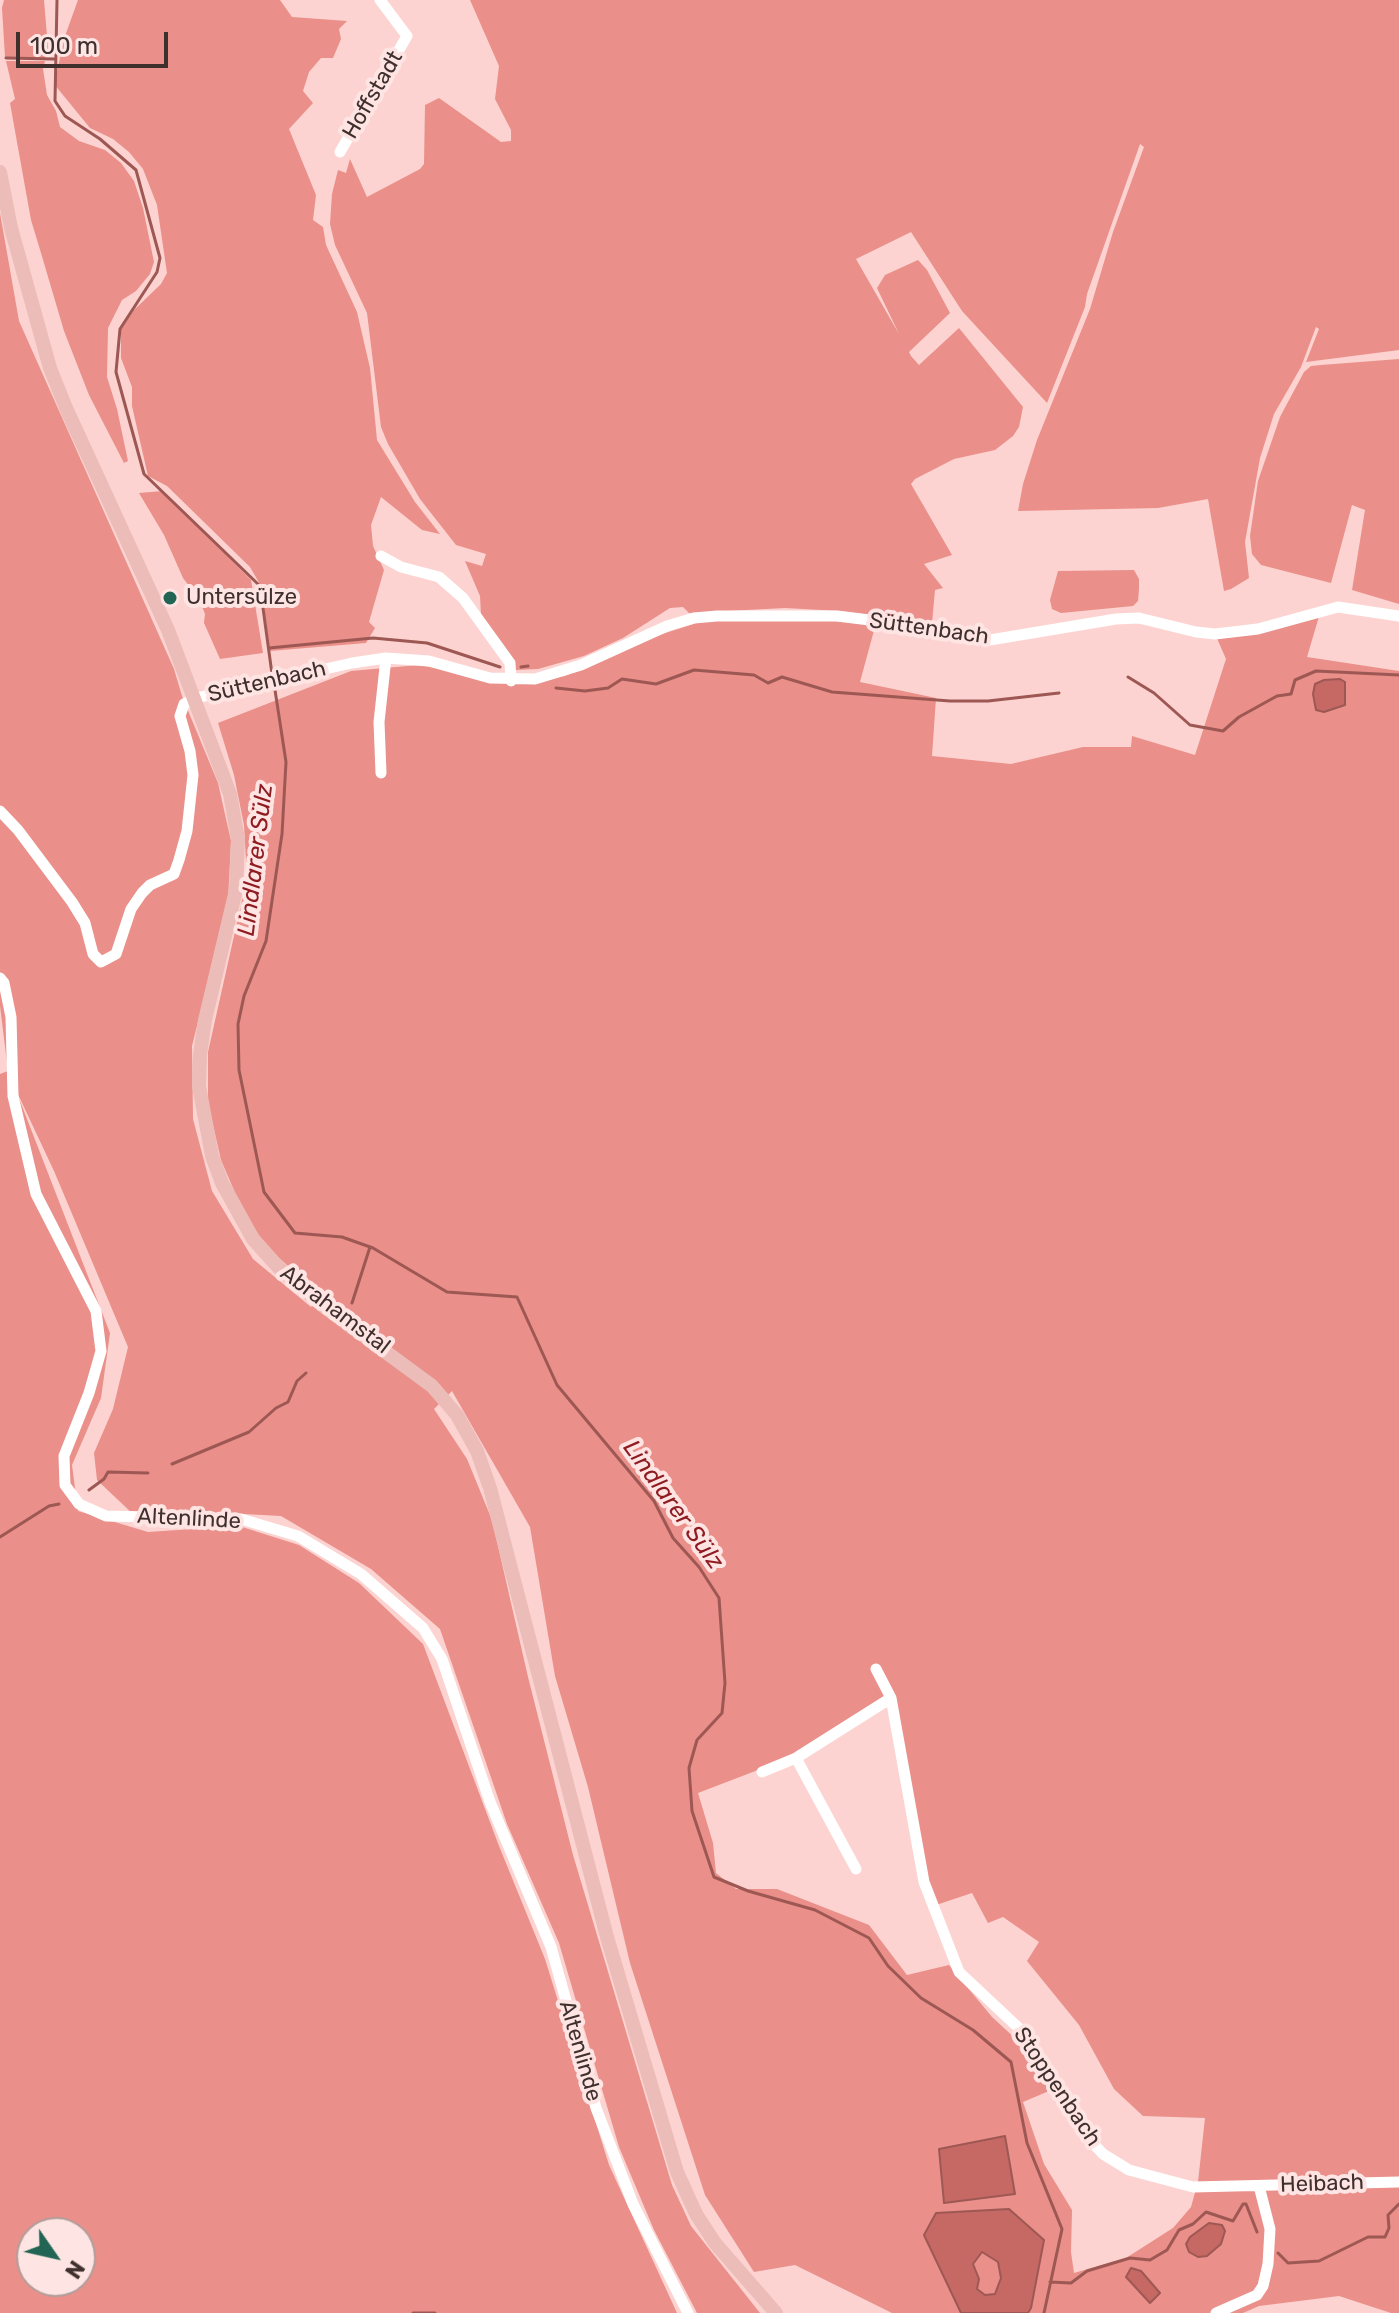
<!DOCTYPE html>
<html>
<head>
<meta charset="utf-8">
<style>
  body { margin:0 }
  #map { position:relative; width:1399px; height:2313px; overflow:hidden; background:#fcd3d0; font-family:Rubik,sans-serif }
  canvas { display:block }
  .north { position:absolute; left:16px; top:2217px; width:80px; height:80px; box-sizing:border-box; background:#fee5e3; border:2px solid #b29d9b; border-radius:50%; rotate:124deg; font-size:22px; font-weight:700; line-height:32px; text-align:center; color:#3f302e }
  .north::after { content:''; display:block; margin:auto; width:28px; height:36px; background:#226555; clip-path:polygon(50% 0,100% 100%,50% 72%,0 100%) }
  .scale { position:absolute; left:16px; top:32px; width:152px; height:36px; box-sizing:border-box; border:4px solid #3f302e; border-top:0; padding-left:10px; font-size:24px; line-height:28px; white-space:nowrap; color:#3f302e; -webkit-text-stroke:6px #fee5e3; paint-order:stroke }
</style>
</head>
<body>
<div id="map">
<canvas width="1399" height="2313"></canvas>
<div class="north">N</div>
<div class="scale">100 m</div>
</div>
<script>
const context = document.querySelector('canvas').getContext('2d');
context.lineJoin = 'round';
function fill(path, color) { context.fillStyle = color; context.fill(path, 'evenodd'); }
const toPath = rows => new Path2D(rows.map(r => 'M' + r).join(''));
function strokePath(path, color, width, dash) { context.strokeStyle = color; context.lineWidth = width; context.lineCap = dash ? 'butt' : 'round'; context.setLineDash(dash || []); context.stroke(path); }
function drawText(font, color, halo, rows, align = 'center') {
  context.font = font + ' Rubik,sans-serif'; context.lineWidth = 8; context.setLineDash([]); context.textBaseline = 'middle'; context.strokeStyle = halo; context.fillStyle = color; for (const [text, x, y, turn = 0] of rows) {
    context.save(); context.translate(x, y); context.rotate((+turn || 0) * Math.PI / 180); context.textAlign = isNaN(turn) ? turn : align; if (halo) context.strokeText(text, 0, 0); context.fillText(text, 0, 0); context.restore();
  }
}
const green = toPath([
  [4,0,44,0,48,48,45,59,5,57,2,8],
  [78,0,280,0,292,17,347,21,339,29,341,39,333,58,321,58,309,72,303,91,313,103,289,129,316,195,313,220,323,227,326,245,357,312,370,368,377,440,415,502,440,534,422,530,381,497,371,525,373,546,384,570,369,622,375,628,366,643,270,651,261,586,250,567,167,486,148,476,132,406,132,387,121,358,121,329,134,310,161,284,167,273,157,205,143,169,129,152,113,139,90,128,54,84,65,36],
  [470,0,1399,0,1399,350,1306,362,1319,329,1316,327,1301,367,1274,414,1260,458,1245,542,1249,578,1231,589,1224,591,1208,499,1158,508,1018,511,1023,484,1037,440,1090,309,1113,232,1144,147,1140,144,1087,294,1085,307,1047,403,962,311,911,232,856,259,899,334,877,288,885,275,918,260,927,270,950,313,909,352,911,356,919,365,959,328,1023,407,1019,427,1013,436,995,450,954,459,915,479,911,484,952,555,924,564,943,588,935,590,932,623,839,611,785,608,689,613,683,607,670,608,623,638,584,656,538,669,516,670,481,615,480,596,465,561,482,566,486,554,456,545,420,499,388,444,381,427,367,313,335,245,330,224,332,194,338,170,346,173,350,159,367,197,420,169,424,164,425,105,439,98,501,142,511,141,511,130,495,99,499,66],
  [6,61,45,61,43,69,47,95,56,111,60,127,79,141,105,150,121,163,134,181,143,208,154,262,150,274,136,291,122,300,108,328,107,377,117,409,128,461,124,463,89,395,64,331,41,253,31,220,10,103,15,99],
  [0,213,19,321,174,669,182,696,218,783,231,841,228,900,192,1046,193,1119,212,1191,253,1259,311,1307,321,1296,265,1245,242,1209,221,1160,208,1103,208,1052,247,878,244,825,234,775,218,723,351,671,419,665,525,684,565,676,644,640,718,616,876,623,860,682,936,698,932,756,1011,764,1083,747,1131,747,1132,736,1195,755,1226,659,1216,636,1320,613,1307,657,1399,671,1399,2313,1391,2313,1339,2296,1259,2306,1243,2313,892,2313,795,2265,754,2272,705,2195,630,1963,588,1787,555,1676,530,1527,452,1391,434,1409,467,1459,492,1520,528,1677,573,1855,672,2185,691,2226,760,2313,697,2313,654,2230,619,2147,559,1943,507,1824,440,1629,371,1569,281,1516,206,1512,134,1515,97,1480,94,1453,113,1409,128,1347,54,1171,15,1088,110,1333,101,1398,72,1465,78,1511,148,1532,239,1526,299,1545,359,1583,423,1644,499,1846,545,1959,609,2165,677,2313,0,2313,0,1074,8,1071,0,1006],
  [892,1699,933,1906,972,1893,988,1923,1003,1917,1039,1942,1027,1961,1079,2025,1114,2089,1143,2116,1205,2118,1198,2182,1191,2207,1173,2228,1126,2258,1074,2273,1071,2252,1072,2210,1044,2164,1023,2102,1049,2091,1030,2052,992,2017,949,1965,907,1975,869,1925,777,1889,736,1889,716,1873,713,1843,698,1793,810,1750],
  [32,2233,80,2233,80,2281,32,2281],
  [1399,359,1399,604,1352,590,1365,510,1352,505,1331,583,1261,565,1252,554,1250,536,1258,481,1280,417,1304,372,1311,366,1321,365],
  [163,491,251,580,263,653,220,659,204,623,205,614,199,599,183,578,164,535,139,493],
  [1134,570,1139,579,1139,589,1138,601,1133,606,1061,613,1052,609,1050,600,1058,571]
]);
const water = toPath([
  [1340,679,1345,682,1345,705,1324,712,1316,710,1313,694,1315,684,1324,680,1340,679],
  [1005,2136,1015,2194,944,2203,939,2149,1005,2136],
  [1009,2209,1044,2240,1031,2308,1028,2313,961,2313,924,2235,936,2213,1009,2209],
  [982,2252,998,2262,1001,2278,995,2294,985,2295,977,2289,979,2279,973,2264,982,2252],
  [1209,2223,1222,2225,1225,2231,1221,2244,1207,2256,1198,2257,1189,2252,1186,2244,1190,2237,1209,2223],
  [1131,2268,1141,2271,1160,2293,1150,2303,1126,2277,1131,2268]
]);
const stream = toPath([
  [57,0,55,101,65,116,100,139,136,170,160,258,157,272,120,329,116,372,144,474,260,586,272,674],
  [6,58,54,59],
  [269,648,373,638,427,643,500,667],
  [521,667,528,666],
  [1128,677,1154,693,1190,725,1223,731,1239,717,1277,696,1291,694,1295,680,1316,671,1399,675],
  [556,688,585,691,608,688,622,679,656,684,694,670,754,675,768,683,782,677,832,692,950,701,988,701,1059,693],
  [275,690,286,762,282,834,266,941,244,996,238,1024,239,1070,264,1192,295,1233,342,1237,373,1248,447,1292,517,1297,557,1385,654,1501,673,1538,699,1567,719,1598,725,1683,722,1713,697,1740,689,1768,692,1811,714,1877,748,1891,815,1910,869,1938,888,1966,921,1998,973,2030,1011,2062,1027,2143,1062,2229,1044,2313],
  [352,1303,370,1247],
  [172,1464,249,1432,276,1408,288,1402,297,1381,306,1373],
  [89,1490,104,1479,108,1472,148,1473],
  [0,1537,49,1506,59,1504],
  [1278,2253,1288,2263,1319,2261,1368,2237,1385,2237,1389,2228,1388,2215,1399,2204],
  [1050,2282,1071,2283,1087,2271,1130,2258,1150,2260,1167,2250,1179,2230,1193,2224,1206,2212,1233,2221,1243,2204,1246,2204,1257,2232],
  [413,2313,435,2313]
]);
const minor = toPath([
  [340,152,407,36,380,0],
  [381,556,401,567,439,577,463,598,510,663,511,681],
  [381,773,379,722,386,658],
  [0,811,18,830,72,902,85,923,93,954,101,962,116,954,131,909,142,893,150,885,174,874,179,860,187,831,193,775,190,751,180,716,184,704,196,698,352,663,386,658,429,661,490,678,535,679,581,665,667,626,694,618,717,616,837,616,894,623,990,640,1116,619,1139,618,1196,632,1215,634,1258,629,1338,607,1399,616],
  [0,978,4,983,11,1017,13,1096,36,1194,96,1311,101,1351,89,1393,64,1456,65,1485,79,1504,106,1516,241,1519,298,1536,361,1574,423,1628,442,1659,490,1802,551,1947,596,2108,633,2204,688,2313],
  [876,1669,891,1698,924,1882,959,1972,1024,2033,1089,2139,1103,2154,1129,2170,1193,2187,1399,2182],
  [796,1758,856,1869],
  [762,1772,796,1758,891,1698],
  [1216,2313,1257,2295,1263,2286,1268,2264,1270,2229,1259,2186]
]);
const major = toPath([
  [0,172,11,228,50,368,66,408,168,630,230,794,238,839,236,890,205,1020,200,1055,199,1086,212,1156,222,1183,253,1239,279,1268,322,1305,432,1386,457,1415,477,1451,490,1488,607,1937,677,2172,696,2214,715,2243,776,2313]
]);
const markers = [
  [170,598,8,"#226555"]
];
const streetNames = [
  ["Hoffstadt",373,95,-60],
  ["Süttenbach",929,629,8],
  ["Süttenbach",267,682,-13],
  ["Abrahamstal",335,1310,37],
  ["Altenlinde",189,1519,3],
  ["Altenlinde",580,2051,74],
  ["Stoppenbach",1057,2087,56],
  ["Heibach",1322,2184,-2]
];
const poiNames = [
  ["Untersülze",186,598]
];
const waterNames = [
  ["Lindlarer Sülz",256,860,-83],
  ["Lindlarer Sülz",673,1505,54]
];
fill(green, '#ea8f89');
fill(water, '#c66964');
strokePath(water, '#9e5854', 2);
strokePath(stream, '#9e5854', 3);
strokePath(minor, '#fff', 11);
strokePath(major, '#ecbcb8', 14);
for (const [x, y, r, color] of markers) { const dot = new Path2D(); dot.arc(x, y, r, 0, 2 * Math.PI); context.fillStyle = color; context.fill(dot); strokePath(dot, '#fee5e3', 3); }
drawText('22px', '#3f302e', '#fee5e3', streetNames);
drawText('22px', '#3f302e', '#fee5e3', poiNames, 'left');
drawText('italic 24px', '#8f1c21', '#fee5e3', waterNames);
</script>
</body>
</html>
